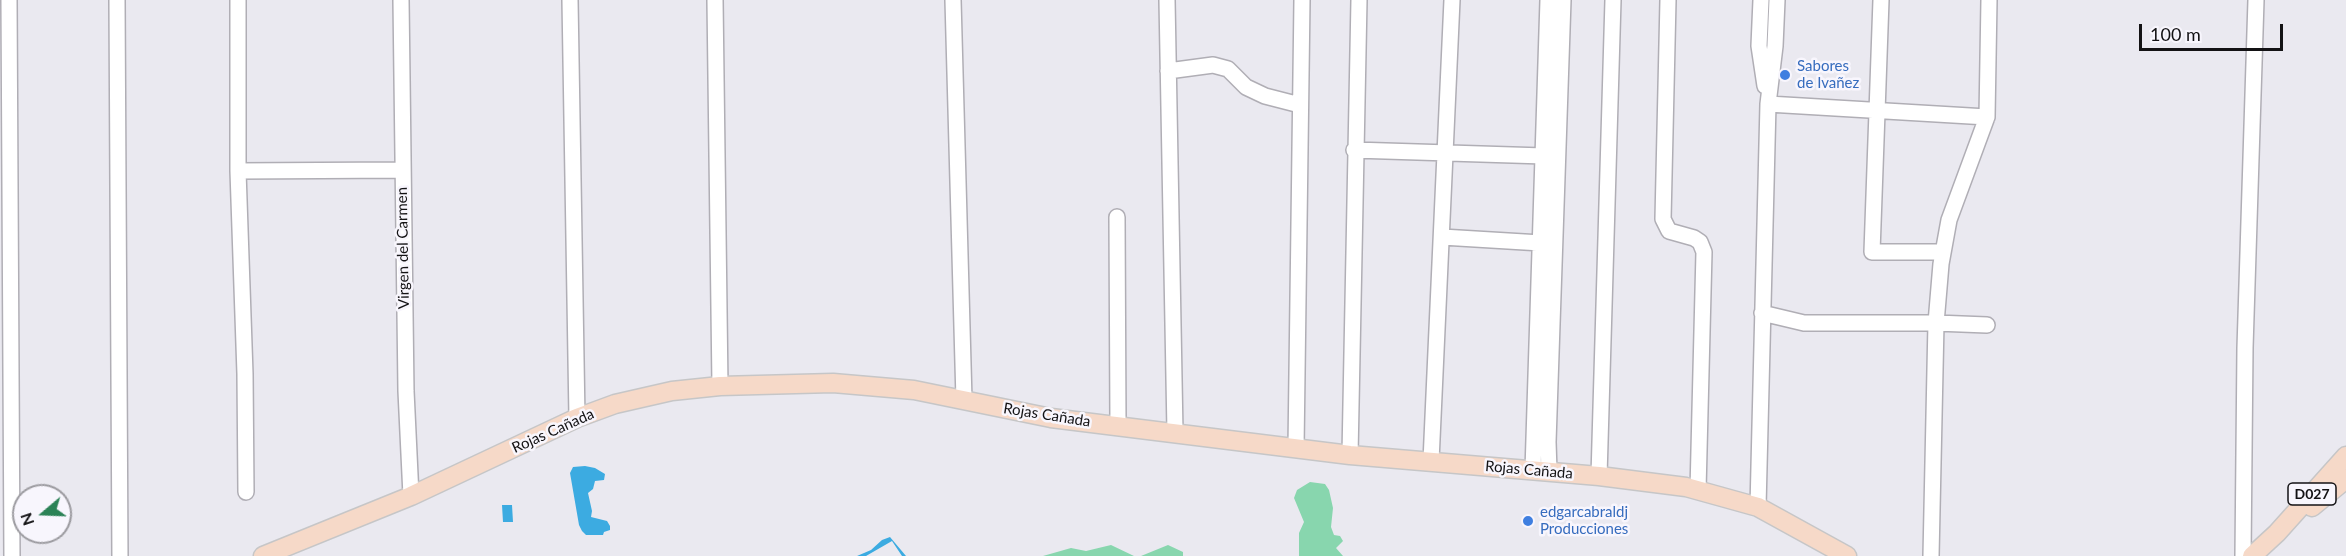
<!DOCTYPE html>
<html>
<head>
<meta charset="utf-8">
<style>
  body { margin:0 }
  #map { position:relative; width:2346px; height:556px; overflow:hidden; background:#eae9f0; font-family:Lato,sans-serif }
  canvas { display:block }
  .north { position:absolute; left:12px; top:484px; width:60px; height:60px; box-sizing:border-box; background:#f8f6fd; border:2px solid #9c9ba0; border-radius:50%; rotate:251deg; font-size:16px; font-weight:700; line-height:24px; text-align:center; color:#131214 }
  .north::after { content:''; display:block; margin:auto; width:21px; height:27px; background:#2b8256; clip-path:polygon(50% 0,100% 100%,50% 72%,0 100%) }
  .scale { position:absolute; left:2139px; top:24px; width:144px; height:27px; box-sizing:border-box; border:3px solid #131214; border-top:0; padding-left:8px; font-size:18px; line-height:21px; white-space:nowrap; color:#131214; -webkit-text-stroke:4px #f8f6fd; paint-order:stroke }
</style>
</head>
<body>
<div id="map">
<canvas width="2346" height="556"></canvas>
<div class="north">N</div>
<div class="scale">100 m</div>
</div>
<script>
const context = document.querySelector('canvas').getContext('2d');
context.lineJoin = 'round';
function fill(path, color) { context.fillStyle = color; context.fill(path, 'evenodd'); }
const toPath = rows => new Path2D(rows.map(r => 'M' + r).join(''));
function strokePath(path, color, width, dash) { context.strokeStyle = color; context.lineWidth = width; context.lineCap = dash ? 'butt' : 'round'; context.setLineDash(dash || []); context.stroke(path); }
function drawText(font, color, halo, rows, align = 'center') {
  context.font = font + ' Lato,sans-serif'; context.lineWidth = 5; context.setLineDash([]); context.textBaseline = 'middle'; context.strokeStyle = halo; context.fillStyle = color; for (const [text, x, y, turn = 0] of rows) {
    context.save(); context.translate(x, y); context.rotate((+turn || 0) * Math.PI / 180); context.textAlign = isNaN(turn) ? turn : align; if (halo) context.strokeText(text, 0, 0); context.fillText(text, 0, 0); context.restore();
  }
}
const green = toPath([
  [1310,482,1325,484,1329,490,1333,508,1331,527,1334,535,1340,536,1343,541,1336,548,1343,556,1299,556,1299,533,1304,522,1294,498,1297,490],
  [1111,545,1134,556,1043,556,1071,548,1086,551],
  [1168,545,1183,552,1183,556,1141,556]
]);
const water = toPath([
  [585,466,595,468,605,474,604,480,595,481,593,489,588,493,592,511,591,517,607,521,610,526,610,530,604,532,603,535,586,535,582,531,579,525,570,473,573,467],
  [502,505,512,505,513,522,503,522],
  [890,537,906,556,902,556,892,541,866,556,857,556,871,550,882,540]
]);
const minor = toPath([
  [9,0,12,556],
  [117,0,120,556],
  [238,0,238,171,245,374,246,492],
  [401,0,406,391,411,496],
  [570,0,577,418],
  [715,0,720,386],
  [953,0,964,400],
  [1167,0,1175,432],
  [1668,0,1663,219,1669,231,1694,238,1700,242,1704,252,1698,490],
  [1761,0,1759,46,1765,86],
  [1881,0,1872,252,1943,252],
  [1168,71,1213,65,1228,69,1246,87,1265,96,1300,105],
  [1768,104,1987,117],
  [1354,150,1544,156],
  [238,171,402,170],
  [1117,217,1118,425],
  [1442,237,1541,243],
  [1762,313,1804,323,1936,323,1987,325],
  [1296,448,1302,0],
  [1350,455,1359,0],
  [1431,461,1452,0],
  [1533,470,1548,0],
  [1549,471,1548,442,1563,0],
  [1599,476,1613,0],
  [1758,507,1768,104,1775,46,1777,0],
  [1931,556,1936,323,1941,264,1949,220,1987,117,1989,0],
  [2243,556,2245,348,2256,0]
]);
const major = toPath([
  [2312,507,2346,479],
  [263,556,411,496,577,418,615,404,672,391,720,386,833,383,914,390,1051,418,1350,455,1599,476,1686,487,1758,507,1847,556],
  [2252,556,2277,533,2346,456]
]);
const markers = [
  [1785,75,6,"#3f7fe0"],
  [1528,521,6,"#3f7fe0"]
];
const shields = [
  [2312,494,48]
];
const shieldNames = [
  ["D027",2312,494]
];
const shopNames = [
  ["Sabores",1797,66],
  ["de Ivañez",1797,83],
  ["edgarcabraldj",1540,512],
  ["Producciones",1540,529]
];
const streetNames = [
  ["Virgen del Carmen",403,248,-91],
  ["Rojas Cañada",1047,415,9],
  ["Rojas Cañada",553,431,-24],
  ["Rojas Cañada",1529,470,5]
];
fill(green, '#88d6ae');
fill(water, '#3cabe1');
strokePath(minor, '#b0aeb5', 18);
strokePath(major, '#c6c6c7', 21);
strokePath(minor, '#fff', 15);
strokePath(major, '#f6d9c8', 18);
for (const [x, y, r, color] of markers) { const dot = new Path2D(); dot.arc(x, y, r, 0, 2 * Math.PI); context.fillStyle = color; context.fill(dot); strokePath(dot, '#f8f6fd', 2); }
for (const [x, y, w] of shields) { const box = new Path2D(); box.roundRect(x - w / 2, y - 11, w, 22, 4.5); context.fillStyle = '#f8f6fd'; context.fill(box); strokePath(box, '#131214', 1.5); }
drawText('bold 14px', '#131214', null, shieldNames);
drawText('15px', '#366cbe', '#f8f6fd', shopNames, 'left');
drawText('15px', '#131214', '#f8f6fd', streetNames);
</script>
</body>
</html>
